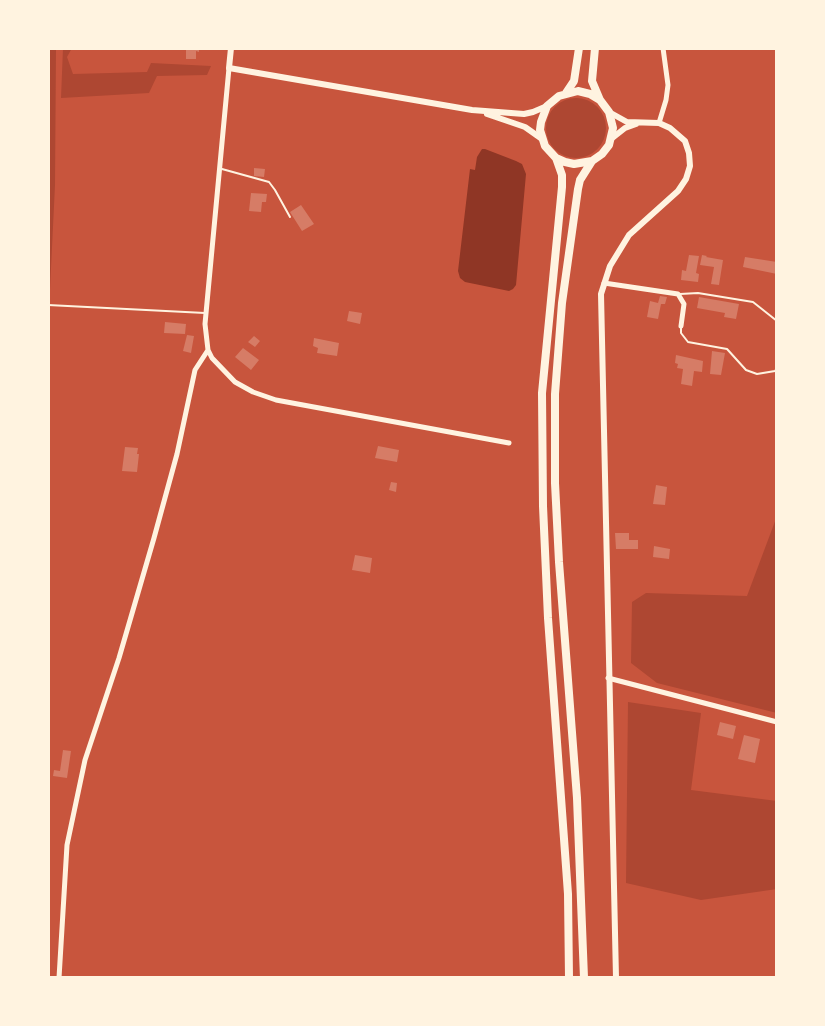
<!DOCTYPE html>
<html>
<head>
<meta charset="utf-8">
<style>
  body { margin:0 }
  #map { position:relative; width:825px; height:1026px; overflow:hidden; background:#c8553d; font-family:Overpass,sans-serif }
  canvas { display:block }
  .frame { position:absolute; inset:0; border:50px solid #fff3e0; pointer-events:none }
</style>
</head>
<body>
<div id="map">
<canvas width="825" height="1026"></canvas>
<div class="frame"></div>
</div>
<script>
const context = document.querySelector('canvas').getContext('2d');
context.lineJoin = 'round';
function fill(path, color) { context.fillStyle = color; context.fill(path, 'evenodd'); }
const toPath = rows => new Path2D(rows.map(r => 'M' + r).join(''));
function strokePath(path, color, width, dash) { context.strokeStyle = color; context.lineWidth = width; context.lineCap = dash ? 'butt' : 'round'; context.setLineDash(dash || []); context.stroke(path); }
const green = toPath([
  [48,48,56,48,55,185,50,289,48,289],
  [63,48,72,48,67,57,73,74,147,72,151,63,211,66,207,75,157,76,149,93,61,98],
  '546 128a30 30 0 1 1 60 0a30 30 0 1 1-60 0Z',
  [777,516,777,713,657,683,631,663,632,602,646,593,747,596],
  [628,702,701,713,691,790,777,801,777,889,701,900,626,883]
]);
const water = toPath([
  [482,149,485,149,516,161,522,164,526,174,516,285,513,289,509,291,465,282,460,278,458,271,470,169,475,170,477,157]
]);
const building = toPath([
  [186,48,199,48,199,52,196,51,196,59,186,59],
  [254,168,265,169,264,177,254,176],
  [251,193,267,194,266,202,262,202,261,212,249,211],
  [301,205,314,224,302,231,290,212],
  [689,255,699,256,696,273,699,274,698,282,681,280,682,270,686,271],
  [702,255,707,256,706,257,723,260,719,285,711,284,714,267,700,265],
  [745,257,777,262,777,274,743,267],
  [660,296,667,297,665,304,661,304,658,319,647,317,650,301,658,303],
  [699,297,739,304,736,319,724,317,725,313,697,308],
  [349,311,362,313,360,324,347,321],
  [165,322,186,324,185,334,164,333],
  [187,335,194,336,191,353,183,351],
  [254,336,260,341,255,347,248,342],
  [314,338,339,343,337,356,317,353,318,348,313,346],
  [243,348,259,360,251,370,235,357],
  [712,351,725,353,721,375,710,374],
  [676,355,703,361,702,372,694,371,692,386,681,384,683,369,677,368,678,364,675,363],
  [378,446,399,450,397,462,375,458],
  [125,447,138,448,137,454,139,454,137,472,122,471],
  [391,482,397,483,396,492,389,490],
  [656,485,667,487,665,505,653,504],
  [615,533,629,533,629,540,638,540,638,549,616,549],
  [654,546,670,549,669,559,653,557],
  [355,555,372,558,370,573,352,570],
  [720,722,736,726,733,739,717,735],
  [744,735,760,739,755,763,738,759],
  [63,750,71,751,67,778,53,776,54,770,60,771]
]);
const service = toPath([
  [222,169,269,182,275,190,290,217],
  [680,294,698,293,753,302,777,321],
  [48,305,205,313],
  [681,328,681,333,688,342,727,349,746,370,757,374,775,371,777,368]
]);
const minor = toPath([
  [229,68,205,324,208,350,212,358,235,382,253,392,276,400,509,443],
  [659,123,666,100,668,85,663,48],
  [604,283,678,294,684,304,681,326],
  [608,678,777,722],
  [59,978,67,845,85,760,119,658,154,538,177,454,195,370,208,350]
]);
const tertiary = toPath([
  [231,48,229,68,472,110,524,114,533,112,547,106],
  [609,112,627,122,659,123,670,128,685,141,689,153,690,166,686,179,678,191,629,235,610,266,601,294,616,978],
  [487,114,525,127,542,139],
  [611,139,625,128,636,124]
]);
const trunk = toPath([
  [595,48,592,81,600,100],
  [566,93,574,81,579,48],
  [556,158,562,175,562,187,542,393,543,506,548,618,568,894,569,978],
  [584,978,577,798,559,562,555,483,555,394,562,303,578,189,580,180,592,161,602,154,609,145,613,128,609,112,600,100,590,94,578,91,559,96,547,106,541,122,540,130,545,146,556,158,565,162,574,164,592,161]
]);
fill(green, '#ae4732');
fill(water, '#8f3625');
fill(building, '#d67c66');
strokePath(service, '#fff3e0', 2);
strokePath(minor, '#fff3e0', 5);
strokePath(tertiary, '#fff3e0', 6);
strokePath(trunk, '#fff3e0', 8);
</script>
</body>
</html>
